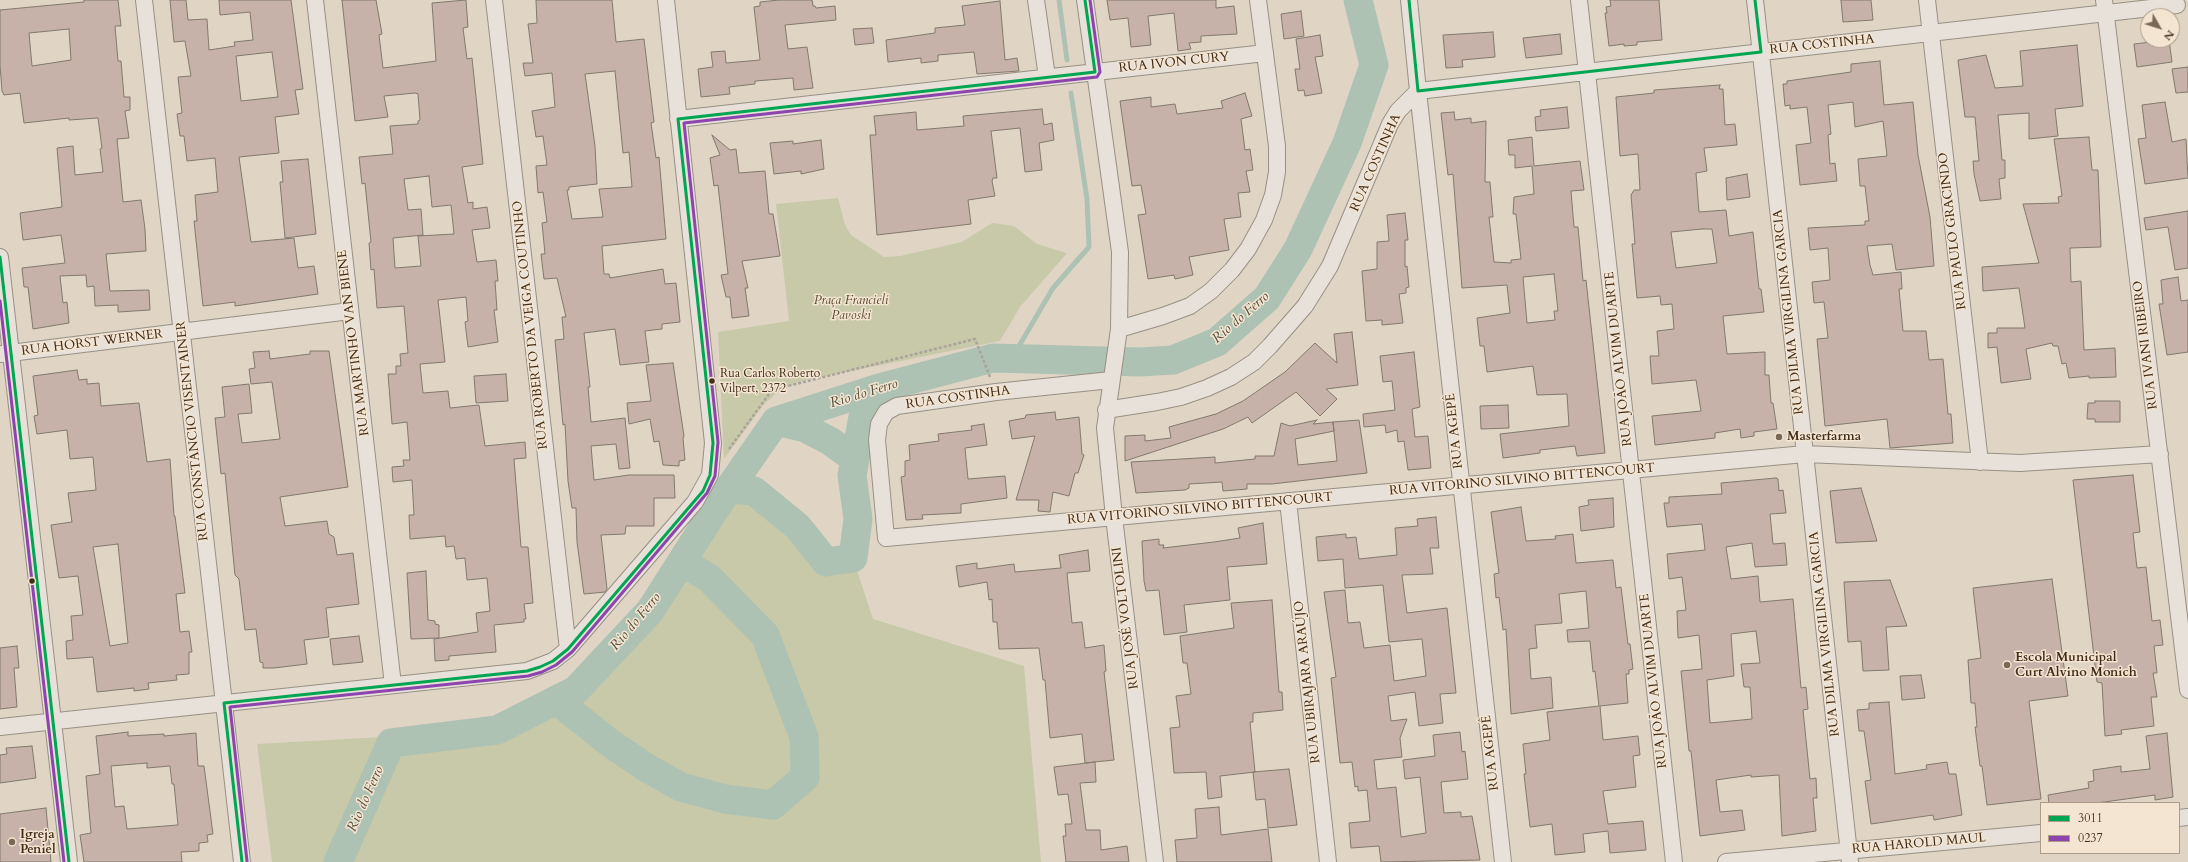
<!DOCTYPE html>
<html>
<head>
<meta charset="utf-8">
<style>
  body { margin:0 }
  #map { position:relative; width:2188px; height:862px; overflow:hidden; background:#e0d5c5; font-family:Cardo,serif }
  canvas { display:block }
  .legend { position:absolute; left:2040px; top:802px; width:140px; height:52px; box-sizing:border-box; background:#f3e5d2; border:1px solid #ac9b88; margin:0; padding:5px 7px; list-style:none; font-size:12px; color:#422d18 }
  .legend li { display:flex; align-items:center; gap:8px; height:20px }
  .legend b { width:20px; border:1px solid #ac9b88 }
  .north { position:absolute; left:2140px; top:8px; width:40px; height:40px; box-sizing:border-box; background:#f3e5d2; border:1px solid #ac9b88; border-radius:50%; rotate:129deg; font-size:11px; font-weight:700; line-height:16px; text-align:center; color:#422d18 }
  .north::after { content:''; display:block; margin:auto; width:14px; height:18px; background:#796855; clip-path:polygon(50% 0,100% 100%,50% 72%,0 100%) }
</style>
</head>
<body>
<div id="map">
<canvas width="2188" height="862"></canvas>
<ul class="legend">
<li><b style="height:5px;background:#00a651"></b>3011</li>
<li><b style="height:5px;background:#8e44ad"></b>0237</li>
</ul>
<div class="north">N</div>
</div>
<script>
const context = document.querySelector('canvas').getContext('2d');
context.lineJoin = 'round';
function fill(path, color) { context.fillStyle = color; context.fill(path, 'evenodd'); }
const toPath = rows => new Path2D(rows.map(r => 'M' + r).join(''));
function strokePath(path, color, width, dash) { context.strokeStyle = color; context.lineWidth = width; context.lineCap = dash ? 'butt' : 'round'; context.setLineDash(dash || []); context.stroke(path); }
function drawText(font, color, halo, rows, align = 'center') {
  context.font = font + ' Cardo,serif'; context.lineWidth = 3; context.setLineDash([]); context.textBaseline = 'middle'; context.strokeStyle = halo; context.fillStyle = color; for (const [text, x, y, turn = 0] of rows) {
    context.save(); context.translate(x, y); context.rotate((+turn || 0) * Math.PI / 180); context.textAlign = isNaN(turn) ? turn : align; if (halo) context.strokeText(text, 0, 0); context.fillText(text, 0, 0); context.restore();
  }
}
const green = toPath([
  [838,198,845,225,851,235,884,257,900,256,962,242,992,223,1014,226,1037,244,1067,253,1020,307,1000,341,806,380,783,388,764,404,724,459,718,332,789,321,776,204],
  [754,491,798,527,826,562,853,558,873,619,1024,666,1041,862,272,862,257,744,489,731,576,690,650,611,717,506]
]);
const stream = toPath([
  [1059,0,1067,60],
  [1012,358,1053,288,1089,247,1087,199,1071,93]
]);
const river = toPath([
  [776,421,805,428,830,441,855,459],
  [730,489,754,491,798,527,826,562,853,558,858,519,852,475,863,417,879,388],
  [556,700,610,743,647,768,681,787,725,799,773,805,805,777,804,737,765,635,709,578,682,562],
  [338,862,391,743,497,730,576,690,650,611,717,506,776,421,879,388,993,358,1140,362,1173,360,1217,342,1267,298,1298,249,1347,143,1374,65,1358,0]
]);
const building = toPath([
  [84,0,118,0,121,26,115,26,118,61,121,61,124,97,130,97,130,110,125,111,129,138,117,139,123,202,141,200,145,229,146,251,106,254,110,291,149,290,150,310,118,312,118,305,95,306,94,286,87,287,86,275,60,276,63,303,67,302,69,323,33,329,28,287,24,287,22,268,65,263,61,235,23,240,20,213,62,207,57,148,73,146,75,175,103,172,100,149,102,148,98,118,69,120,69,118,24,123,20,93,4,95,2,91,0,65,0,10,84,2,84,0],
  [69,29,71,60,32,66,29,33,69,29],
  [170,0,186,0,188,20,207,19,209,50,235,46,234,42,253,40,250,12,220,15,219,0,291,0,303,89,295,90,299,114,275,117,279,153,239,157,251,242,294,238,298,268,314,266,318,294,235,306,235,302,203,306,194,221,197,221,195,195,218,192,215,158,187,161,184,136,180,136,177,114,182,113,178,77,191,76,185,41,174,42,170,0],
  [272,52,278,97,241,101,236,56,272,52],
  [342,0,376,0,382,34,379,35,383,68,436,61,432,3,466,0,468,27,463,28,467,59,472,58,483,164,462,167,468,203,473,202,473,209,487,207,490,228,472,230,477,262,496,260,498,281,495,281,497,310,494,310,498,342,468,347,465,322,468,321,466,297,438,300,445,362,420,364,423,393,448,391,450,408,479,405,485,446,525,442,526,458,514,459,521,547,528,547,533,603,524,604,526,619,524,619,524,622,494,625,496,652,449,656,449,660,435,661,434,639,478,632,476,613,490,611,487,578,467,580,465,558,456,559,454,546,446,547,445,536,410,539,409,515,414,515,412,480,393,482,392,467,404,466,403,460,410,460,407,422,392,424,388,374,396,374,396,366,401,366,400,354,408,353,404,306,377,308,374,269,371,270,369,243,371,242,365,183,362,184,359,157,393,154,390,126,418,124,418,121,420,120,418,94,415,93,384,96,388,117,355,121,342,0],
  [429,176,432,207,451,205,454,234,418,236,421,266,395,268,393,238,423,235,421,209,408,210,404,179,429,176],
  [536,0,612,0,616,42,644,39,654,122,651,123,656,158,659,157,666,239,602,246,604,274,609,274,610,278,663,269,665,284,676,283,680,322,662,324,662,329,645,331,649,362,620,365,615,329,584,333,589,377,590,387,588,387,591,422,625,418,630,468,619,469,616,444,591,446,594,480,629,475,674,475,675,498,654,498,654,526,626,526,625,534,601,535,607,589,605,592,584,594,577,542,576,508,572,508,568,481,565,424,563,425,555,340,564,339,562,317,566,317,557,278,544,279,541,254,545,254,542,223,547,222,543,192,538,193,536,166,547,165,543,136,536,137,532,111,555,107,552,73,525,76,523,63,533,63,528,24,537,23,536,0],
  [615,71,623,153,629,152,632,187,599,189,603,217,572,219,567,190,569,190,569,187,597,184,595,146,585,74,615,71],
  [779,0,812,0,813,6,815,6,816,8,835,6,836,20,785,25,788,49,807,47,813,88,794,90,793,78,755,81,755,84,729,87,730,94,701,97,698,69,713,67,711,52,725,51,726,63,760,60,754,7,760,6,760,2,779,0],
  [1107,0,1216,0,1216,8,1234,6,1237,34,1201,36,1201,42,1189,43,1191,49,1178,51,1174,13,1148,16,1151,45,1131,47,1128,18,1110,20,1107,0],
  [1610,0,1659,0,1662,40,1637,42,1637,45,1624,46,1624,44,1609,46,1605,13,1607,13,1606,7,1611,6,1610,0],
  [1841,0,1871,0,1873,20,1843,22,1841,0],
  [1000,1,1005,60,1017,58,1019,71,977,74,974,52,938,55,938,61,921,63,921,58,888,62,886,40,935,33,935,28,965,25,962,6,1000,1],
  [1301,11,1304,36,1284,39,1281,14,1301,11],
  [872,28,874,43,855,45,853,29,872,28],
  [1493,32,1495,57,1462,60,1463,67,1446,68,1443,35,1493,32],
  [1560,34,1562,54,1526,58,1523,38,1560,34],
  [1320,35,1323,56,1315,57,1322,93,1305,96,1304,90,1298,91,1295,69,1300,69,1296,39,1320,35],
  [2169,40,2172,62,2137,67,2134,44,2169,40],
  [2077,45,2083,106,2055,109,2058,136,2029,139,2029,113,1998,115,2002,160,2005,160,2005,178,1999,179,2001,199,1980,201,1974,174,1973,161,1979,161,1975,117,1965,117,1958,60,1986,55,1995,88,2023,86,2020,51,2077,45],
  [1880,61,1884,105,1913,102,1918,155,1930,217,1934,266,1896,270,1892,244,1867,246,1870,265,1873,275,1901,272,1902,289,1899,289,1903,331,1926,331,1929,360,1943,359,1948,414,1951,414,1953,443,1890,448,1887,419,1825,426,1817,339,1828,338,1824,302,1814,303,1812,282,1830,280,1828,248,1810,250,1808,228,1865,225,1865,221,1869,221,1865,186,1860,186,1858,159,1887,156,1883,121,1855,127,1853,102,1828,105,1831,134,1828,135,1830,164,1835,163,1837,181,1800,185,1796,145,1811,143,1807,107,1790,109,1790,105,1785,106,1783,84,1787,84,1787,81,1851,72,1851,64,1880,61],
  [2188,67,2188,92,2176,93,2172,69,2188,67],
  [1720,85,1719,89,1723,89,1725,125,1735,124,1737,145,1704,148,1707,171,1696,173,1699,212,1726,210,1729,236,1753,232,1759,289,1761,289,1764,312,1723,316,1727,354,1765,352,1765,375,1769,375,1771,403,1773,403,1777,429,1754,432,1754,436,1741,438,1740,429,1715,433,1715,438,1655,445,1652,416,1701,411,1696,380,1652,384,1650,356,1659,356,1657,331,1674,329,1672,304,1661,305,1660,296,1637,298,1632,244,1635,244,1631,195,1634,190,1640,190,1638,154,1620,156,1616,97,1654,93,1654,90,1720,85],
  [1702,229,1712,229,1717,263,1676,268,1671,232,1702,229],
  [1245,93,1252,116,1241,119,1245,150,1250,149,1253,170,1246,171,1250,192,1238,193,1241,217,1224,219,1229,250,1189,257,1193,275,1175,279,1174,275,1148,279,1138,215,1146,214,1141,185,1132,186,1120,101,1151,97,1151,107,1175,104,1177,114,1223,108,1221,101,1245,93],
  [2165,102,2172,142,2186,139,2188,178,2145,184,2138,139,2146,138,2142,105,2165,102],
  [1567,107,1569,128,1536,131,1535,117,1541,116,1540,110,1567,107],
  [1042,109,1044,125,1052,123,1054,140,1039,143,1042,170,1025,172,1020,128,991,131,997,178,993,178,992,181,995,196,968,200,971,224,877,235,870,135,876,135,874,116,916,112,917,130,964,126,963,116,1042,109],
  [1454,112,1455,120,1471,118,1471,123,1486,121,1485,182,1490,182,1493,217,1489,217,1494,262,1511,263,1511,260,1521,259,1516,214,1513,214,1514,197,1534,194,1532,166,1515,168,1515,155,1509,155,1508,140,1532,137,1534,166,1580,161,1584,190,1571,191,1574,227,1578,227,1583,281,1586,280,1605,453,1577,456,1575,446,1540,450,1540,453,1503,458,1500,434,1569,426,1567,394,1537,395,1533,366,1487,372,1484,346,1480,346,1477,318,1510,313,1507,285,1462,288,1453,174,1448,175,1441,113,1454,112],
  [1554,274,1558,311,1554,311,1555,320,1527,323,1523,277,1554,274],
  [712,135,730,150,736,149,739,173,765,171,769,214,773,214,780,256,742,261,748,288,745,288,749,316,732,318,730,297,726,297,721,275,728,274,718,185,714,186,710,158,720,155,712,135],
  [2089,137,2092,170,2098,170,2101,247,2070,248,2071,282,2081,281,2084,350,2115,348,2116,377,2089,378,2089,376,2069,378,2066,363,2062,364,2058,346,2053,346,2052,343,2026,349,2031,379,2001,383,1997,347,1988,348,1988,333,1997,333,1997,328,2025,328,2019,288,1983,291,1982,267,2039,263,2023,204,2059,203,2058,197,2062,196,2054,139,2089,137],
  [821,140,824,169,801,174,801,171,774,174,770,143,793,141,793,144,821,140],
  [308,159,316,234,285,238,280,182,283,182,281,161,308,159],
  [1747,174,1750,197,1727,200,1726,178,1747,174],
  [2188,211,2188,268,2175,270,2168,227,2146,230,2144,218,2188,211],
  [1405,213,1408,240,1405,240,1405,267,1407,266,1409,287,1406,288,1406,293,1399,294,1403,323,1382,325,1382,320,1366,321,1362,271,1377,269,1377,242,1389,241,1387,215,1405,213],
  [2178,277,2181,301,2188,300,2188,352,2167,355,2159,304,2163,304,2161,280,2178,277],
  [1352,332,1358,385,1326,389,1337,399,1320,416,1296,392,1252,423,1248,417,1223,429,1125,461,1125,436,1145,435,1145,441,1171,438,1169,427,1216,414,1243,401,1285,372,1315,343,1337,363,1334,334,1352,332],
  [269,351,270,359,310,354,310,351,329,351,348,487,280,497,285,526,327,521,329,534,334,537,337,555,353,553,359,604,326,608,329,637,304,640,307,664,274,668,263,668,263,663,260,662,256,629,245,630,239,579,235,575,225,473,221,474,215,418,225,417,222,387,249,384,252,413,238,414,242,443,280,439,272,382,251,384,249,369,255,368,253,352,269,351],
  [1414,352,1420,407,1412,409,1415,437,1428,436,1431,468,1408,470,1404,441,1398,442,1397,430,1386,433,1385,425,1364,427,1363,414,1395,410,1392,381,1383,382,1380,356,1414,352],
  [673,363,684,436,683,438,685,460,679,461,679,466,663,465,659,441,654,442,650,419,629,424,627,403,651,401,646,365,673,363],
  [77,370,79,380,87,379,87,384,99,383,101,406,139,403,147,462,170,459,174,516,175,516,185,593,176,594,180,632,189,631,192,652,189,652,189,674,176,675,177,680,148,683,149,689,134,691,134,688,97,692,93,657,67,659,66,641,73,640,71,616,83,615,78,576,59,578,51,525,72,522,68,493,96,490,93,457,70,459,67,430,37,434,34,416,38,415,33,376,77,370],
  [118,544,128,643,110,646,93,547,118,544],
  [506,374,508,401,476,403,474,376,506,374],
  [2095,401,2120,401,2120,422,2095,422,2095,419,2087,419,2088,403,2095,403,2095,401],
  [1508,405,1509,428,1481,429,1480,406,1508,405],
  [1055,412,1056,420,1079,417,1082,454,1084,455,1078,473,1075,473,1069,496,1053,492,1050,512,1038,511,1039,500,1016,500,1035,436,1012,439,1009,421,1025,418,1026,415,1055,412],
  [1317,420,1313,424,1333,422,1334,431,1295,439,1298,465,1337,461,1333,422,1359,420,1367,473,1272,484,1247,484,1247,489,1223,491,1222,482,1189,484,1189,488,1185,490,1136,493,1131,462,1215,457,1215,463,1255,459,1255,456,1274,456,1281,423,1290,426,1317,420],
  [984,424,987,445,965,448,968,479,1005,476,1007,498,961,504,961,513,922,515,923,519,906,520,901,477,905,476,905,461,910,460,909,445,939,441,938,434,972,430,971,426,984,424],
  [2133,475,2140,532,2133,533,2137,568,2146,567,2152,621,2160,620,2163,645,2154,646,2157,673,2153,673,2157,697,2151,697,2154,726,2121,730,2122,734,2105,736,2102,683,2097,682,2073,480,2133,475],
  [1776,478,1778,479,1779,491,1783,490,1786,513,1770,514,1773,544,1785,543,1787,565,1755,567,1752,543,1726,547,1731,579,1758,576,1760,602,1793,599,1801,688,1806,687,1808,709,1803,710,1810,779,1816,778,1817,798,1813,798,1816,831,1782,836,1779,775,1751,777,1751,775,1716,780,1720,812,1742,810,1745,830,1700,836,1691,751,1689,751,1681,671,1702,669,1699,635,1678,638,1677,611,1686,610,1682,577,1669,579,1667,554,1705,550,1702,524,1667,527,1664,503,1669,503,1669,497,1722,494,1721,483,1776,478],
  [1756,631,1760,663,1741,664,1744,687,1750,687,1752,719,1710,723,1707,680,1734,676,1731,634,1756,631],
  [1861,488,1877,541,1836,543,1830,491,1861,488],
  [1613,498,1614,527,1581,531,1579,507,1589,505,1588,500,1613,498],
  [1521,507,1526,541,1556,539,1555,536,1573,534,1576,563,1613,560,1616,588,1621,587,1628,644,1630,644,1633,669,1629,670,1629,674,1626,674,1628,703,1600,706,1603,740,1638,736,1640,755,1633,756,1636,787,1603,791,1608,824,1643,821,1646,850,1610,853,1608,831,1583,834,1585,852,1555,855,1552,824,1530,827,1524,774,1526,774,1523,744,1550,740,1547,712,1599,706,1595,671,1593,672,1590,641,1568,642,1567,630,1589,628,1586,591,1559,594,1562,623,1535,625,1537,648,1529,649,1531,679,1551,677,1553,708,1511,714,1506,629,1503,630,1499,597,1496,598,1494,574,1499,573,1491,512,1521,507],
  [1436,517,1439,548,1430,548,1433,574,1402,575,1407,613,1447,608,1456,693,1440,694,1443,723,1419,726,1415,692,1388,696,1391,721,1407,719,1400,738,1402,757,1374,760,1377,789,1396,787,1401,837,1426,833,1420,777,1405,779,1403,760,1435,756,1433,735,1460,732,1462,752,1465,751,1468,779,1441,782,1444,813,1461,812,1461,817,1472,816,1480,860,1381,862,1379,846,1351,848,1349,823,1370,821,1367,790,1358,791,1358,786,1355,787,1352,762,1340,763,1331,678,1336,677,1324,592,1345,590,1348,623,1360,622,1364,648,1390,645,1394,681,1426,676,1422,639,1389,642,1383,585,1345,588,1343,559,1318,561,1316,537,1346,534,1346,538,1356,537,1359,559,1397,555,1395,528,1418,526,1417,519,1436,517],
  [1263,523,1267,564,1227,567,1230,600,1184,605,1187,632,1164,635,1159,590,1146,591,1144,581,1142,541,1159,539,1159,545,1164,545,1163,548,1214,542,1240,538,1238,528,1263,523],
  [1088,550,1090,571,1067,573,1072,623,1082,622,1085,648,1104,645,1106,671,1104,672,1114,760,1085,763,1082,734,1050,738,1045,680,1043,680,1039,648,999,649,997,622,993,622,992,599,989,600,987,582,959,587,956,566,977,563,977,569,1014,564,1015,572,1061,568,1059,555,1088,550],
  [426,571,428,620,435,621,435,624,439,625,439,638,411,639,407,573,426,571],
  [2052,579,2068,696,2029,701,2041,799,1987,805,1982,766,1980,766,1975,727,1977,727,1975,703,1971,703,1968,660,1981,658,1973,588,2052,579],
  [1890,580,1907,626,1886,627,1889,670,1863,671,1861,641,1848,642,1844,582,1890,580],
  [1272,600,1279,692,1282,692,1283,710,1253,713,1253,722,1250,722,1255,772,1220,776,1222,797,1208,799,1206,772,1174,773,1170,728,1180,727,1176,696,1191,694,1187,663,1183,663,1180,636,1234,628,1231,603,1272,600],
  [359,636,363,662,333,665,330,639,359,636],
  [17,646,19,668,14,668,17,707,0,709,0,648,17,646],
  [1921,675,1925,698,1902,700,1900,676,1921,675],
  [1889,702,1895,774,1927,769,1926,765,1947,762,1949,774,1956,774,1962,815,1934,820,1933,815,1871,824,1865,781,1871,780,1864,731,1859,731,1857,710,1869,709,1869,703,1889,702],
  [128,732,128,736,164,734,164,736,196,733,198,766,204,766,213,834,207,835,208,842,199,843,199,851,181,852,182,862,84,862,80,835,91,833,86,776,100,774,96,736,128,732],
  [147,763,147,768,170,766,172,784,174,784,178,825,127,829,124,806,115,807,111,766,147,763],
  [2167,733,2173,797,2155,800,2155,795,2097,803,2049,803,2048,795,2089,788,2088,782,2094,781,2093,770,2121,766,2121,772,2150,769,2146,736,2167,733],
  [32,746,36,778,0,783,0,755,7,754,6,748,32,746],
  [1095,762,1096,782,1080,783,1086,830,1100,830,1101,850,1127,846,1129,862,1066,862,1063,836,1066,836,1065,824,1072,824,1068,794,1058,795,1054,767,1095,762],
  [1289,769,1297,825,1268,828,1265,799,1256,800,1253,772,1289,769],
  [1219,807,1221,835,1268,829,1272,862,1177,862,1175,840,1197,838,1195,809,1219,807],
  [46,808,51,862,0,862,0,814,46,808]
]);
const path = toPath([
  [729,449,772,390,975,339,990,377]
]);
const minor = toPath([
  [144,0,242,862],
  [315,0,393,685],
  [494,0,568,649],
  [1036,0,1047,77],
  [1085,0,1120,252,1119,329,1105,428,1114,517,1155,862],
  [1409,0,1418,91,1503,862],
  [1579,0,1674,862],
  [1755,0,1850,862],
  [1927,0,1980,462],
  [2104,0,2188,690],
  [678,119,1265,53],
  [0,257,69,862],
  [1119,329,1163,316,1190,306,1211,291,1232,270,1248,249,1264,220,1273,195,1277,172,1277,146,1258,0],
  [2,354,350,311],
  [1111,380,996,392,897,406,886,412,879,424,877,440,886,538,1805,454,2020,463,2160,454],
  [1106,410,1157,402,1181,397,1207,388,1231,377,1254,362,1270,346,1305,306,1330,266,1390,124,1398,111,1418,91,2177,5],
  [1288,501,1328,862],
  [0,727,527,671,553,661,568,649,695,502,710,475,713,443,666,0],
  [2179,818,2188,817],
  [1726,862,2041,833]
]);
const bus1 = toPath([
  [1409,0,1418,91,1761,52,1755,0],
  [0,257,69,862],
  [242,862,224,703,527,671,540,667,553,661,568,649,703,491,710,475,713,443,678,119,1095,72,1085,0]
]);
const bus2 = toPath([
  [0,301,64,862],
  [247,861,230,707,528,676,542,672,556,665,572,652,707,493,715,476,718,442,684,123,1097,77,1100,72,1090,0]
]);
const markers = [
  [712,381,3.5,"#422d18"],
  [1779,437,4,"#796855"],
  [32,581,3.5,"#422d18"],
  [2007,665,4,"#796855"],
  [12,842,4,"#796855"]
];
const busNames = [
  ["Rua Carlos Roberto",720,374],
  ["Vilpert, 2372",720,389]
];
const streetNames = [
  ["RUA COSTINHA",1822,45,-6],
  ["RUA IVON CURY",1174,63,-6],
  ["RUA COSTINHA",1376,163,-66],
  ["RUA PAULO GRACINDO",1953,231,-97],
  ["RUA DILMA VIRGILINA GARCIA",1789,312,-96],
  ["RUA ROBERTO DA VEIGA COUTINHO",531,325,-96],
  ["RUA HORST WERNER",92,343,-7],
  ["RUA MARTINHO VAN BIENE",354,343,-97],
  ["RUA IVANI RIBEIRO",2146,345,-97],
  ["RUA JOÃO ALVIM DUARTE",1619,359,-96],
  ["RUA COSTINHA",958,398,-8],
  ["RUA CONSTÂNCIO VISENTAINER",193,431,-96],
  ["RUA AGEPÊ",1455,431,-96],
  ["RUA VITORINO SILVINO BITTENCOURT",1522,480,-5],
  ["RUA VITORINO SILVINO BITTENCOURT",1200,509,-5],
  ["RUA JOSÉ VOLTOLINI",1126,618,-97],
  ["RUA DILMA VIRGILINA GARCIA",1825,634,-96],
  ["RUA JOÃO ALVIM DUARTE",1654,681,-96],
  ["RUA UBIRAJARA ARAÚJO",1308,682,-96],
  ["RUA AGEPÊ",1491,753,-96],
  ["RUA HAROLD MAUL",1919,844,-5]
];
const parkNames = [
  ["Praça Francieli",851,301],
  ["Pavoski",851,316]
];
const poiNames = [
  ["Masterfarma",1787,437],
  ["Escola Municipal",2015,658],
  ["Curt Alvino Monich",2015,673],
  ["Igreja",20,835],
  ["Peniel",20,850]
];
const waterNames = [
  ["Rio do Ferro",1241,318,-41],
  ["Rio do Ferro",864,394,-17],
  ["Rio do Ferro",636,622,-50],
  ["Rio do Ferro",366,799,-66]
];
fill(green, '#c7c9a9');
strokePath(stream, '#aec2b3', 5);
strokePath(river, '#aec2b3', 29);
fill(building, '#c6b2a9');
strokePath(building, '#81796e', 1);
strokePath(minor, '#989084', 18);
strokePath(path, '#aaa39b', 2.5, [3, 2]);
strokePath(minor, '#e7e1d9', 16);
strokePath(bus1, '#00a651', 3);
strokePath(bus2, '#8e44ad', 3);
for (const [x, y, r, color] of markers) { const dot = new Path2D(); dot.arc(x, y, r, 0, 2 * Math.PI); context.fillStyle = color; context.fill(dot); strokePath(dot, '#f3e5d2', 1.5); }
drawText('12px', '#422d18', '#f3e5d2', busNames, 'left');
drawText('13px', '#422d18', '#f3e5d2', streetNames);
drawText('italic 13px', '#594a30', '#f3e5d2', parkNames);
drawText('bold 13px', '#422d18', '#f3e5d2', poiNames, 'left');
drawText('italic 14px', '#534935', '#f3e5d2', waterNames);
</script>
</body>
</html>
